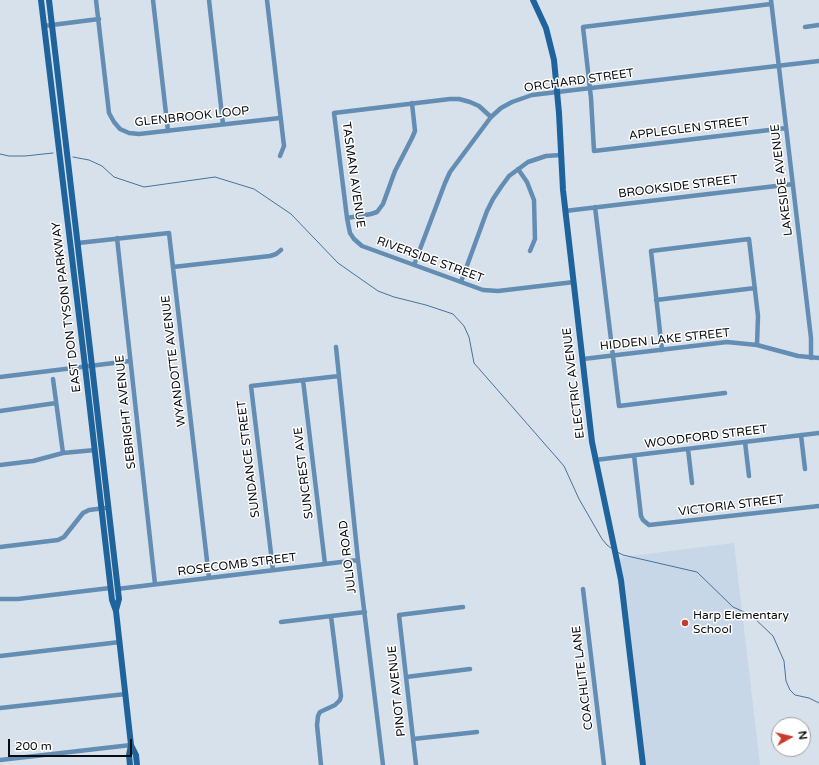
<!DOCTYPE html>
<html>
<head>
<meta charset="utf-8">
<style>
  body { margin:0 }
  #map { position:relative; width:819px; height:765px; overflow:hidden; background:#d6e1eb; font-family:"Varela Round",sans-serif }
  canvas { display:block }
  .north { position:absolute; left:771px; top:717px; width:40px; height:40px; box-sizing:border-box; background:#fff; border:1px solid #9d9e9f; border-radius:50%; rotate:82deg; font-size:11px; font-weight:700; line-height:16px; text-align:center; color:#090c0f }
  .north::after { content:''; display:block; margin:auto; width:14px; height:18px; background:#c83c2b; clip-path:polygon(50% 0,100% 100%,50% 72%,0 100%) }
  .scale { position:absolute; left:8px; top:739px; width:124px; height:18px; box-sizing:border-box; border:2px solid #090c0f; border-top:0; padding-left:5px; font-size:12px; line-height:14px; white-space:nowrap; color:#090c0f; -webkit-text-stroke:3px #fff; paint-order:stroke }
</style>
</head>
<body>
<div id="map">
<canvas width="819" height="765"></canvas>
<div class="north">N</div>
<div class="scale">200 m</div>
</div>
<script>
const context = document.querySelector('canvas').getContext('2d');
context.lineJoin = 'round';
function fill(path, color) { context.fillStyle = color; context.fill(path, 'evenodd'); }
const toPath = rows => new Path2D(rows.map(r => 'M' + r).join(''));
function strokePath(path, color, width, dash) { context.strokeStyle = color; context.lineWidth = width; context.lineCap = dash ? 'butt' : 'round'; context.setLineDash(dash || []); context.stroke(path); }
function drawText(font, color, halo, rows, align = 'center') {
  context.font = font + ' "Varela Round",sans-serif'; context.lineWidth = 3; context.setLineDash([]); context.textBaseline = 'middle'; context.strokeStyle = halo; context.fillStyle = color; for (const [text, x, y, turn = 0] of rows) {
    context.save(); context.translate(x, y); context.rotate((+turn || 0) * Math.PI / 180); context.textAlign = isNaN(turn) ? turn : align; if (halo) context.strokeText(text, 0, 0); context.fillText(text, 0, 0); context.restore();
  }
}
const built = toPath([
  [734,543,760,765,643,765,618,563,623,557]
]);
const stream = toPath([
  [0,154,9,156,25,156,53,153],
  [73,157,89,160,102,166,114,177,144,187,215,177,254,189,291,214,338,263,378,291,394,297,426,305,453,314,464,326,469,337,474,363,564,466,579,499,602,539,607,545,611,548],
  [617,552,623,555,697,572,733,607,751,615,773,636,784,661,786,681,790,690,795,695,809,698,819,703]
]);
const street = toPath([
  [96,0,109,113,114,122,120,129,129,133,139,134,280,118],
  [153,0,168,131],
  [209,0,223,124],
  [267,0,284,146,280,156],
  [771,0,811,338,811,358],
  [771,4,583,27,591,98,594,151,786,128],
  [44,26,99,19],
  [805,27,819,25],
  [491,117,479,106,470,102,459,99,450,99,334,113,347,218,350,233,354,239,362,246,483,290,498,291,574,282],
  [518,169,527,182,534,200,535,239,530,251],
  [595,207,619,406,725,393],
  [565,211,793,184],
  [347,218,371,214,377,212,383,204,395,171,412,138,415,131,412,103],
  [117,238,155,584],
  [78,243,169,233,209,578],
  [414,265,445,183,450,172,491,117,501,108,512,102,532,95,819,61],
  [173,267,270,256,276,254,281,250],
  [461,282,487,211,493,199,501,187,509,176,528,162,546,156,561,155],
  [656,300,755,288],
  [336,347,358,560,383,765],
  [662,350,651,251,749,239,758,316,757,345],
  [583,359,727,342,757,345,798,356,819,358],
  [0,377,130,361],
  [53,379,63,453],
  [303,380,325,564],
  [0,411,56,403],
  [801,435,805,469],
  [745,442,749,476],
  [688,449,692,483],
  [634,455,641,516,643,520,649,525,819,506],
  [595,460,819,433],
  [0,465,33,461,63,453,95,450],
  [0,547,58,540,64,537,83,513,89,510,105,508],
  [273,570,251,386,339,376],
  [117,589,358,560],
  [583,589,604,765],
  [0,599,18,599,110,588],
  [281,622,365,612],
  [0,656,120,642],
  [406,677,470,669],
  [0,708,126,694],
  [413,739,477,732],
  [0,760,131,745],
  [321,765,317,725,318,716,320,712,335,705,340,700,341,696,331,616],
  [416,765,399,615,463,607]
]);
const secondary = toPath([
  [41,0,85,366,112,600,116,611,131,745,136,755,137,765],
  [49,0,92,366,119,599,116,610],
  [533,0,546,28,554,60,559,113,563,190,592,442,621,580,643,765],
  [130,765,129,755,131,745]
]);
const markers = [
  [685,623,4,"#c83c2b"]
];
const streetNames = [
  ["ORCHARD STREET",579,81,-8],
  ["GLENBROOK LOOP",192,117,-6],
  ["APPLEGLEN STREET",689,129,-7],
  ["TASMAN AVENUE",353,175,82],
  ["LAKESIDE AVENUE",782,180,-97],
  ["BROOKSIDE STREET",678,187,-7],
  ["RIVERSIDE STREET",430,260,20],
  ["EAST DON TYSON PARKWAY",67,307,-97],
  ["HIDDEN LAKE STREET",665,340,-6],
  ["WYANDOTTE AVENUE",174,361,-97],
  ["ELECTRIC AVENUE",574,383,-97],
  ["SEBRIGHT AVENUE",126,412,-96],
  ["WOODFORD STREET",706,437,-7],
  ["SUNDANCE STREET",249,459,-97],
  ["SUNCREST AVE",304,473,-97],
  ["VICTORIA STREET",731,506,-7],
  ["JULIO ROAD",348,557,-97],
  ["ROSECOMB STREET",237,565,-7],
  ["COACHLITE LANE",583,678,-97],
  ["PINOT AVENUE",397,691,-96]
];
const poiNames = [
  ["Harp Elementary",693,616],
  ["School",693,630]
];
fill(built, '#c7d7e7');
strokePath(stream, '#47729b', 1);
strokePath(street, '#648db4', 4.5);
strokePath(secondary, '#1f639c', 6);
for (const [x, y, r, color] of markers) { const dot = new Path2D(); dot.arc(x, y, r, 0, 2 * Math.PI); context.fillStyle = color; context.fill(dot); strokePath(dot, '#fff', 1.5); }
drawText('12px', '#090c0f', '#fff', streetNames);
drawText('12px', '#090c0f', '#fff', poiNames, 'left');
</script>
</body>
</html>
